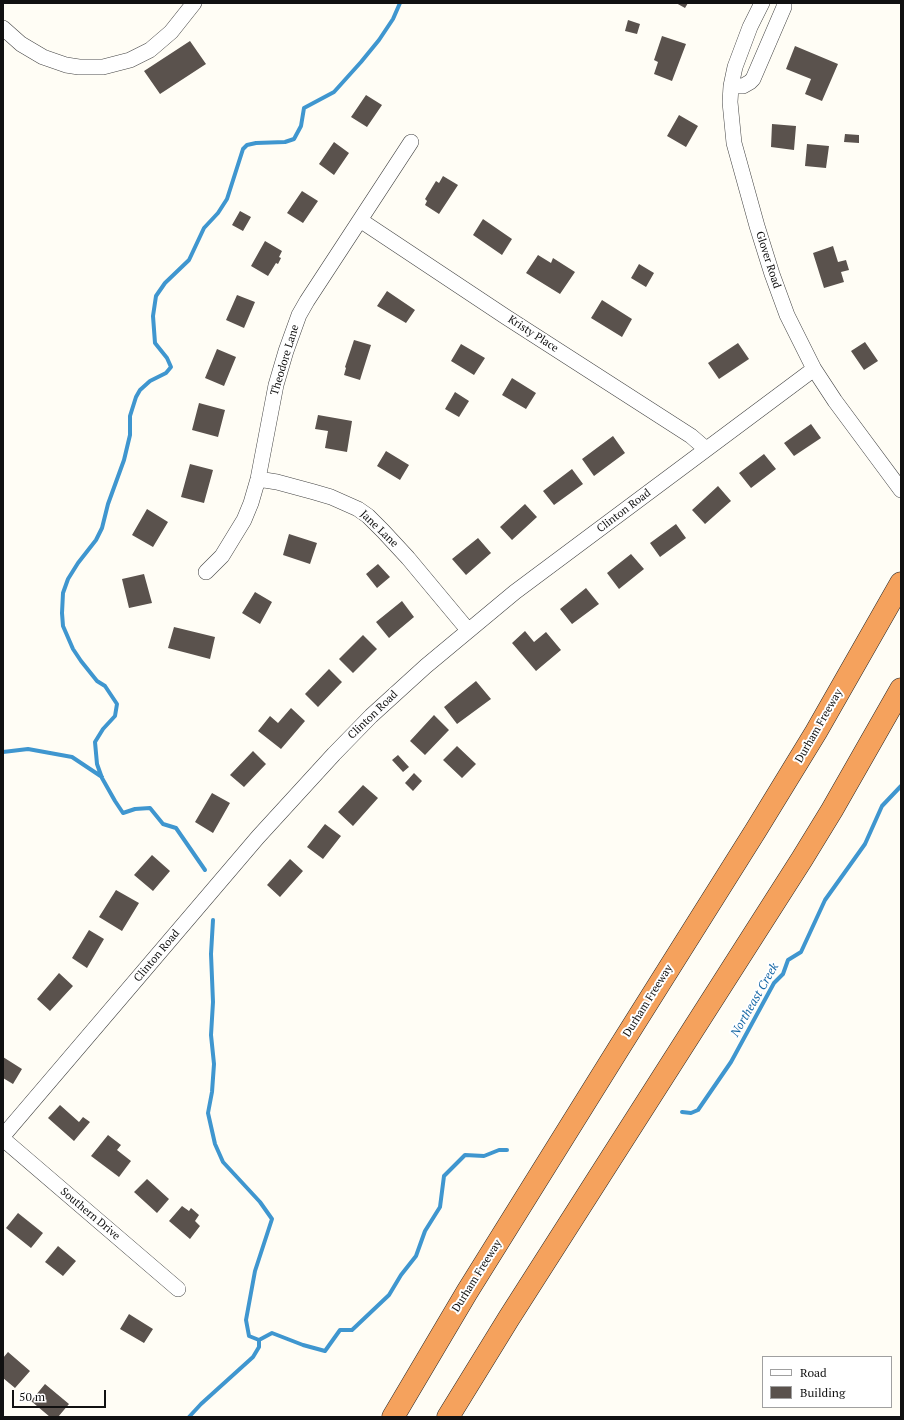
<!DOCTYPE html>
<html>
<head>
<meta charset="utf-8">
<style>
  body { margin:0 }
  #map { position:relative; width:904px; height:1420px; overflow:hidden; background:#fffdf5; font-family:"PT Serif",serif }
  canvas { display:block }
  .frame { position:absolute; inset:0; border:4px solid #111; pointer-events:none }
  .legend { position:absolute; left:762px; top:1356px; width:130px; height:52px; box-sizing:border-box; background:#fff; border:1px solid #a0a0a0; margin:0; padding:5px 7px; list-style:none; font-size:12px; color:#111 }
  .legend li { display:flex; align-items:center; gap:8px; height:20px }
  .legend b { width:20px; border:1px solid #a0a0a0 }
  .scale { position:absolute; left:12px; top:1390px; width:94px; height:18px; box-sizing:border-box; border:2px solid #111; border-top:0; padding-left:5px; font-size:12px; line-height:14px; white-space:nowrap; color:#111; -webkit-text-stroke:3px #fff; paint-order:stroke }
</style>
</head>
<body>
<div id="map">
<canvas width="904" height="1420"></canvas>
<div class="frame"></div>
<ul class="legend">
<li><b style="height:5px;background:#fff"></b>Road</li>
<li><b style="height:11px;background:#5a524d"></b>Building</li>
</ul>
<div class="scale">50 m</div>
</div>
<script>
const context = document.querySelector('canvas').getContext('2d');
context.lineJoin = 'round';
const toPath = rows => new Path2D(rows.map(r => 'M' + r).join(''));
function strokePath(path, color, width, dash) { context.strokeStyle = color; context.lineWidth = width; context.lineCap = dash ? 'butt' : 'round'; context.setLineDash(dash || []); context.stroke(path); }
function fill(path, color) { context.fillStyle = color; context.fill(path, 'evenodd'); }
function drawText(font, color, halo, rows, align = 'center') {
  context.font = font + ' "PT Serif",serif'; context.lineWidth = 4; context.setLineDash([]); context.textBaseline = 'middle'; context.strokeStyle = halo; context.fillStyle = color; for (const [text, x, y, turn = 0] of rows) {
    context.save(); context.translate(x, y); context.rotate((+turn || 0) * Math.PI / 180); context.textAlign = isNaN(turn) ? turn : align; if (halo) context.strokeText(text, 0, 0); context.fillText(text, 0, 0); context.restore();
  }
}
const stream = toPath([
  [3,752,28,749,72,757,102,777],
  [205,870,176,828,163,824,150,808,135,809,123,813,115,801,102,778,97,764,95,742,103,729,115,716,117,704,105,686,97,681,81,661,73,649,63,626,62,613,63,593,68,579,78,563,96,540,102,528,108,504,124,460,130,435,130,416,136,397,140,390,150,381,166,373,171,367,167,358,155,343,153,316,156,296,165,283,189,260,204,228,218,213,227,199,243,149,247,145,256,143,285,142,294,139,301,126,304,108,334,92,361,62,379,40,393,19,400,3],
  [213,920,211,954,213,1002,211,1035,214,1064,212,1092,208,1113,215,1144,223,1162,260,1202,272,1219,255,1271,246,1320,249,1336,259,1340],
  [682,1112,691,1113,698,1110,731,1062,774,983,783,974,788,960,801,952,825,900,865,844,882,806,901,786],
  [259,1340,272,1333,303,1345,325,1351,340,1330,352,1330,389,1295,401,1275,416,1256,425,1231,440,1207,444,1176,465,1155,484,1156,499,1150,507,1150],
  [189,1417,201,1404,253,1357,259,1347,259,1340]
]);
const building = toPath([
  [676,3,688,3,685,8],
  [628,20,640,24,637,34,625,31],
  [662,36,686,44,672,81,654,74,658,62,654,60],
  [190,41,206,64,160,94,144,71],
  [795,46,838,64,822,101,805,94,811,79,786,69],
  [366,95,382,105,367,127,351,117],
  [679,115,698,126,686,147,667,136],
  [772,124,796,126,794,150,771,147],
  [845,134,859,135,859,143,844,142],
  [334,142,349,153,334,175,319,164],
  [807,144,829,146,826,168,805,166],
  [443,176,458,185,439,214,425,205,427,201,425,199,436,181,439,183],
  [302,191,318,201,303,223,287,213],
  [240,211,251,217,243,231,232,225],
  [483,219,512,239,502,255,473,235],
  [265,241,282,251,279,257,281,258,278,264,276,263,268,276,251,266],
  [833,246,838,262,846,260,849,270,841,272,844,282,824,288,813,253],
  [538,255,551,263,553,258,575,272,560,294,526,273],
  [639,264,654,273,646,287,631,278],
  [387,291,415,310,406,323,377,306],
  [237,295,255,302,244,328,226,320],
  [602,300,632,319,622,337,591,318],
  [354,340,371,345,360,380,344,375,346,368,345,367],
  [865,342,878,361,864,370,851,351],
  [738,343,749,359,719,379,708,363],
  [461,344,485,358,474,375,451,361],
  [217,349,236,357,224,386,205,378],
  [512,378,536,393,526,409,502,395],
  [455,392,469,401,459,417,445,409],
  [199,403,225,410,218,437,192,430],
  [318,415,352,421,347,452,325,448,328,431,315,429],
  [811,424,821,438,794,456,784,443],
  [613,436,625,453,594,476,582,459],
  [386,451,409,465,400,480,377,466],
  [764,454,776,469,751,488,739,473],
  [190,464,213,470,204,503,181,497],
  [572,469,583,484,554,505,543,491],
  [718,486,731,501,705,524,692,510],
  [525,504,537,517,512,540,500,527],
  [147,509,168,522,153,547,132,535],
  [676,524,686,538,660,557,650,543],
  [289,534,317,543,310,564,283,555],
  [478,538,491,553,466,575,452,559],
  [631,554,644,569,619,589,607,573],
  [378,564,390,577,377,588,366,574],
  [144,574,152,603,129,608,122,579],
  [586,588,599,604,572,624,560,609],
  [255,592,272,602,260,624,242,613],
  [402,601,414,617,389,638,376,622],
  [174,627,215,637,210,659,168,648],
  [525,631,534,642,546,632,561,650,536,671,512,643],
  [363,635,377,649,353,673,339,659],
  [329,669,342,682,318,707,305,694],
  [476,681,491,699,457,724,444,707],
  [291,708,305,721,281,749,258,731,270,716,278,723],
  [434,715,449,730,425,755,410,741],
  [457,746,476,764,462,778,443,760],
  [253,751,266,764,244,787,230,775],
  [398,755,409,767,403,772,392,760],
  [414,773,422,781,413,791,405,783],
  [363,785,378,798,353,826,338,812],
  [212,793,230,803,213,833,195,822],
  [325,824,341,836,323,859,307,847],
  [152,855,170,871,153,891,134,875],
  [290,859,303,871,280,897,267,885],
  [116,890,139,903,122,931,99,917],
  [89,930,104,939,87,968,72,958],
  [59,973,73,986,50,1011,37,999],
  [3,1057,22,1069,13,1084,3,1078],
  [60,1105,79,1122,83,1117,90,1122,74,1141,48,1118],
  [108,1135,121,1145,117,1150,131,1161,119,1177,91,1156],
  [147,1179,169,1199,157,1213,134,1192],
  [182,1206,189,1211,191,1208,199,1215,195,1221,200,1226,190,1239,169,1221],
  [18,1213,43,1233,31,1248,6,1228],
  [58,1246,76,1261,63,1276,45,1262],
  [129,1314,153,1329,144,1343,120,1329],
  [8,1352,30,1371,15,1388,3,1378,3,1358],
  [45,1384,69,1404,58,1417,50,1417,31,1401]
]);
const minor = toPath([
  [762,3,750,27,735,67,731,86,730,102,734,143,757,226,772,274,787,315,814,369,835,401,901,490],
  [3,28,21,44,43,57,66,65,79,67,103,67,130,60,150,50,171,32,194,3],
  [731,86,743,86,750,82,753,79,784,7,784,3],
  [360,220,506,317,691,436,706,449],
  [258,479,277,482,314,492,331,497,358,509,368,516,383,531,408,558,468,630],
  [206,572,222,556,244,520,251,503,258,479,276,385,286,351,299,315,307,301,411,142],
  [3,1136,258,837,334,754,371,716,426,666,515,592,814,369],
  [3,1139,178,1289]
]);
const highway = toPath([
  [393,1417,467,1292,619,1048,756,830,816,732,901,583],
  [448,1417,509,1318,802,859,832,810,901,689]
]);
const streetNames = [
  ["Glover Road",768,260,72],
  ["Kristy Place",533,334,33],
  ["Theodore Lane",285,360,-73],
  ["Clinton Road",624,511,-37],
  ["Jane Lane",379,529,44],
  ["Clinton Road",373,715,-44],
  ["Durham Freeway",819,726,-60],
  ["Clinton Road",157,956,-50],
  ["Durham Freeway",648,1001,-58],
  ["Southern Drive",90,1214,40],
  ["Durham Freeway",477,1276,-58]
];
const waterNames = [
  ["Northeast Creek",755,1000,-60]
];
strokePath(stream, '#3f96cf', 4);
fill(building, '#5a524d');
strokePath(minor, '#444', 16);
strokePath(highway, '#222', 23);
strokePath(minor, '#fff', 15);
strokePath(highway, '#f5a25d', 22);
drawText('11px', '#111', '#fff', streetNames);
drawText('italic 12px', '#1768a6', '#fff', waterNames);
</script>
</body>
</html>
